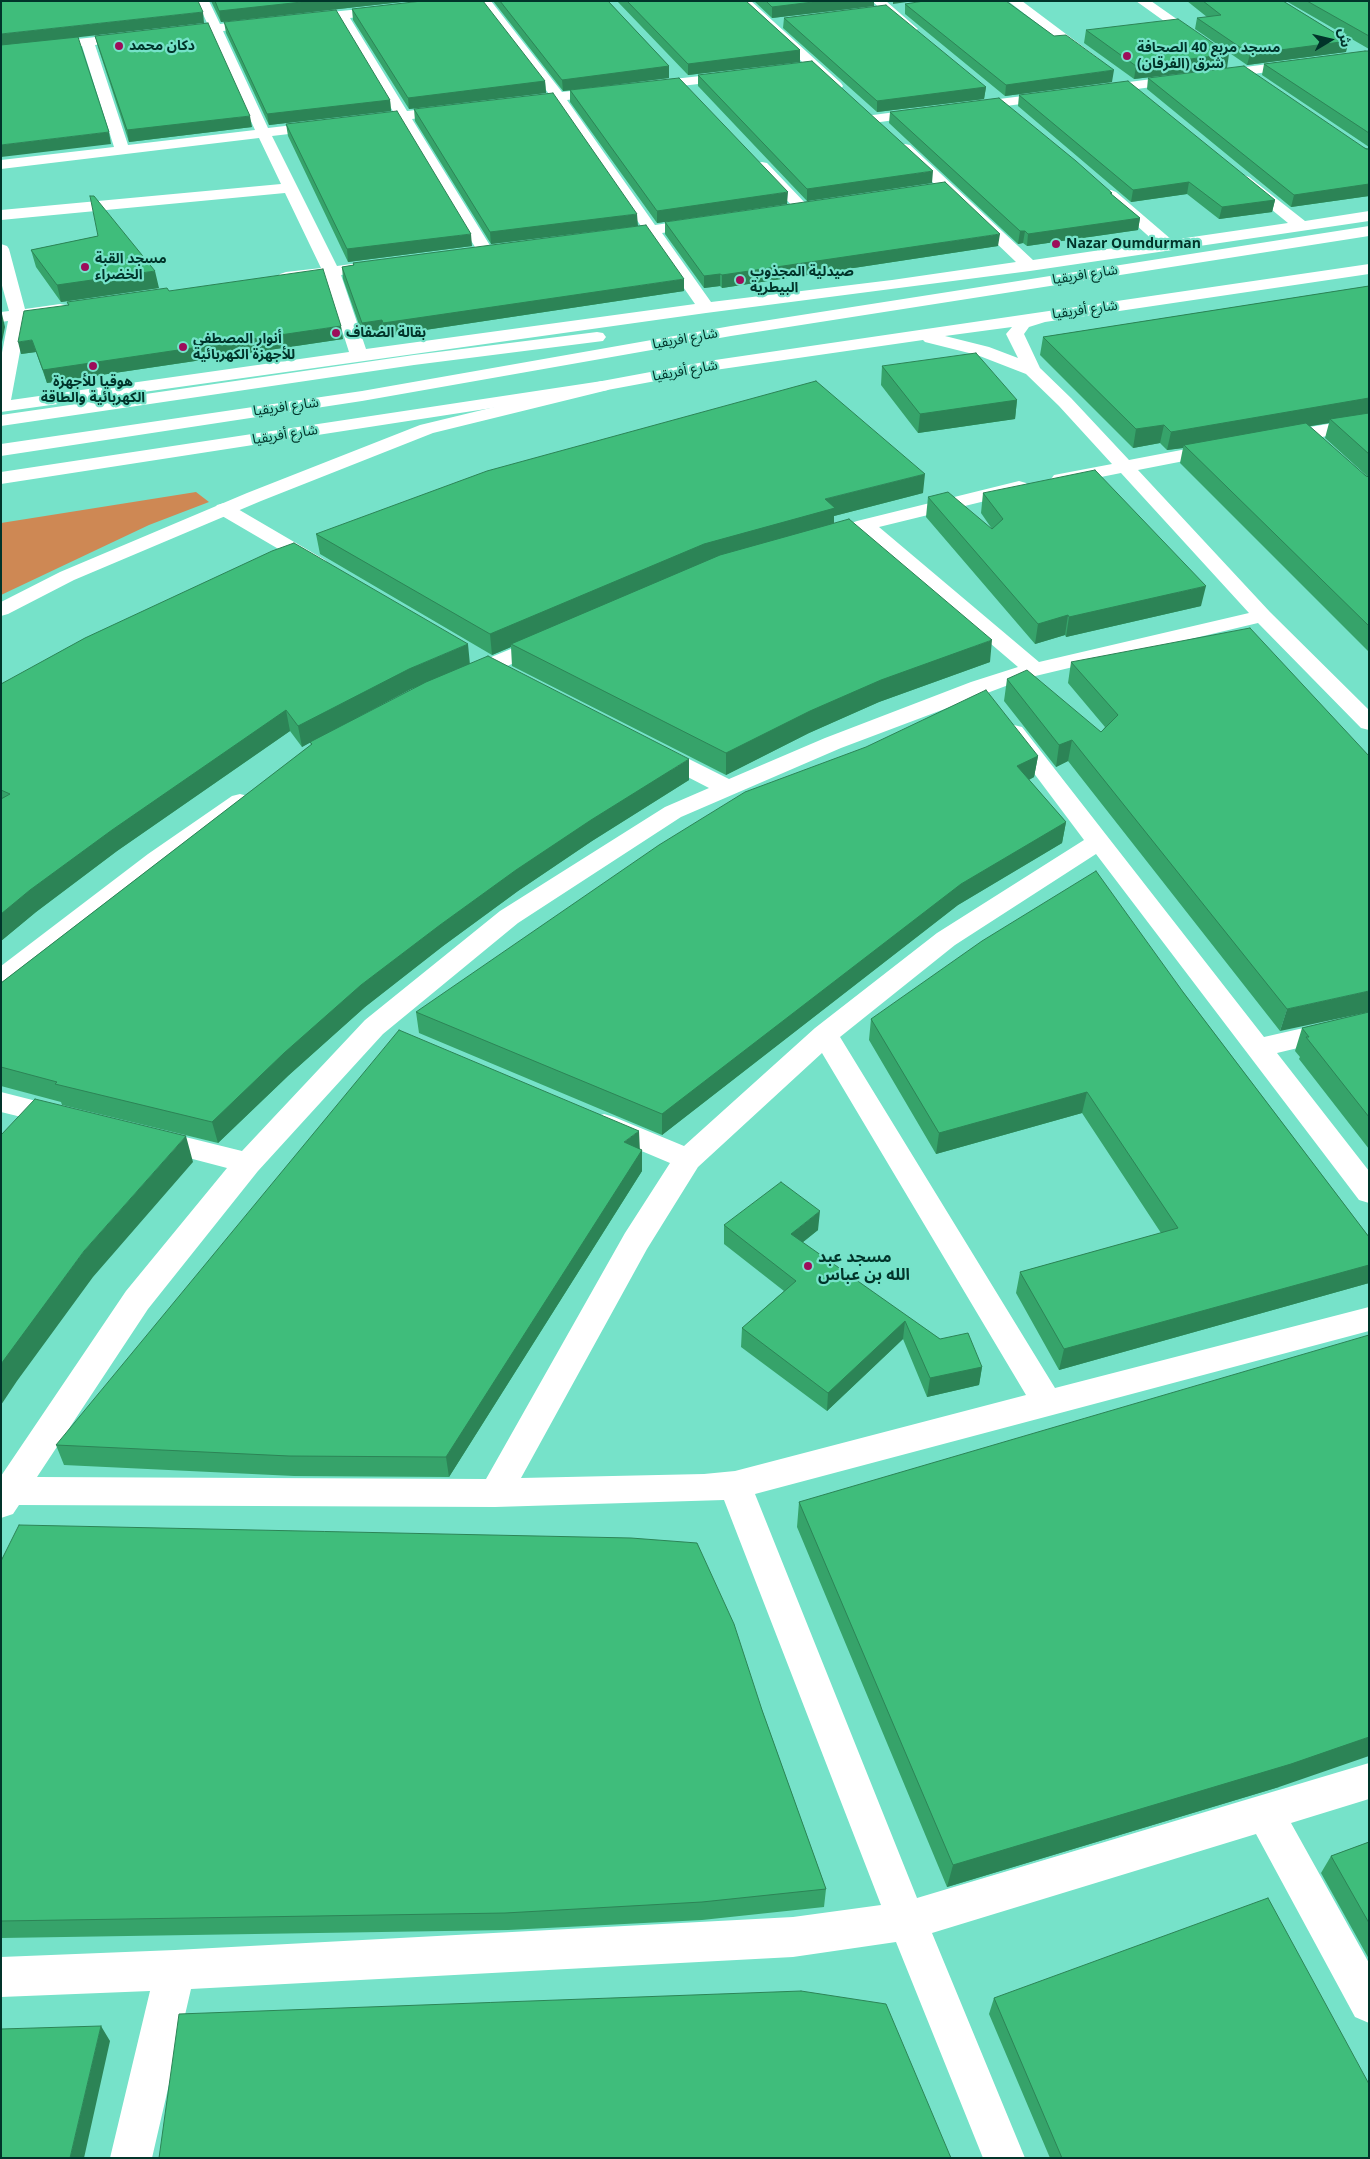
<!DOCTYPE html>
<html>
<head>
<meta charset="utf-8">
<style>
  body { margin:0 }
  #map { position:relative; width:1370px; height:2159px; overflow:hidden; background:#76e2c9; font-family:"Open Sans","Noto Sans Arabic",sans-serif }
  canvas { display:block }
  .frame { position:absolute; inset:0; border:2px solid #01342a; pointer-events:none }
  .north { position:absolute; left:1305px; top:15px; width:50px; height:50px; -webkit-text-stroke:4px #76e2c9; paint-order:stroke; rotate:81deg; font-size:14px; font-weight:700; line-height:20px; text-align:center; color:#01342a }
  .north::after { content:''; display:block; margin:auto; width:18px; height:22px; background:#01342a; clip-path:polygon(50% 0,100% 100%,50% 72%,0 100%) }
</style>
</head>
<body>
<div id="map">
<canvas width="1370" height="2159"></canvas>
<div class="frame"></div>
<div class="north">ش</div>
</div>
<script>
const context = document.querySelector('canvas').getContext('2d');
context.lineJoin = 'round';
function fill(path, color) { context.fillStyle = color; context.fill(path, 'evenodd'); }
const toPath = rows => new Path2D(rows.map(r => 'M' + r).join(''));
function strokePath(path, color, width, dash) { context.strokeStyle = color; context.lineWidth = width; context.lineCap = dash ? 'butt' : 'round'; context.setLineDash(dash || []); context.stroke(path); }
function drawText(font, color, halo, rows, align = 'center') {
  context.font = font + ' "Open Sans","Noto Sans Arabic",sans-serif'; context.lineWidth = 4.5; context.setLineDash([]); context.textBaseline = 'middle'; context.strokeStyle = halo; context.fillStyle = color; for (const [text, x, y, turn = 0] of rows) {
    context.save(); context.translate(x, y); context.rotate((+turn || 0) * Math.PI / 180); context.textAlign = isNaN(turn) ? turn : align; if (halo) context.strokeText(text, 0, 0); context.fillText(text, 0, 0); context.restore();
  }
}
const green = toPath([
  [196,492,209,502,149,525,1,595,1,523]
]);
const minor = toPath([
  [197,1,209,1,220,24,261,19,267,23,261,27,223,31,268,128,394,113,338,19,301,23,295,19,301,15,390,6,395,7,396,10,395,13,350,18,407,111,451,106,458,110,451,114,412,119,494,252,492,255,486,257,480,255,478,252,399,121,272,136,337,266,380,260,386,262,388,265,386,268,380,270,341,275,366,349,695,304,647,235,613,240,607,238,605,235,607,232,641,226,554,102,518,106,513,105,511,102,513,99,549,94,478,1,491,1,562,92,607,87,612,88,614,91,612,94,567,100,655,225,702,218,708,220,710,223,708,226,662,233,711,302,892,280,1016,262,900,151,898,148,900,145,905,144,910,145,1033,260,1155,242,1106,198,1103,195,1106,192,1111,190,1116,192,1172,240,1288,223,1239,183,1236,180,1239,177,1244,175,1249,177,1305,221,1369,211,1369,221,1030,271,706,313,1,412,1,358,8,321,1,322,1,312,9,311,1,282,1,244,7,246,9,249,25,309,60,304,66,305,68,309,66,313,60,314,26,319,11,400,349,352,325,277,286,282,280,280,278,277,280,274,286,272,321,268,285,193,1,220,1,210,281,184,259,138,1,169,1,160,114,147,82,46,1,55,1,47,134,33,139,34,141,37,134,41,95,45,128,145,255,130,211,33,174,37,167,33,174,29,208,25,197,1],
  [737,1,751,1,841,83,843,86,841,89,831,89,737,1],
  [872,1,886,1,918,29,911,33,906,32,872,1],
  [1008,1,1022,1,1098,58,1096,61,1086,61,1008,1],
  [1136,1,1151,1,1208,41,1206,44,1196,44,1136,1],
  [1369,51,1369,59,1098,94,1091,90,1098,86,1369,51],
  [736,72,743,76,741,79,647,90,640,86,647,82,736,72],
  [1055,92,1062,96,1060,99,967,111,960,107,967,103,1055,92],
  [926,108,931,109,933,112,931,115,873,123,868,122,866,119,868,116,873,115,926,108],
  [762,162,767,163,808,206,811,209,808,212,798,212,757,169,755,166,757,163,762,162],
  [1369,264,1369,274,1045,322,1029,327,1024,334,1040,368,1071,398,1129,460,1218,443,1225,445,1227,449,1225,453,1138,470,1270,612,1369,710,1369,730,1361,728,1258,623,1027,678,841,748,681,817,518,923,383,1034,258,1171,148,1309,37,1477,486,1479,625,1233,670,1163,594,1131,590,1124,594,1117,604,1114,614,1117,684,1146,815,1028,937,933,1084,840,1003,732,1006,727,1014,725,1022,727,1264,1037,1369,1013,1369,1031,1277,1053,1369,1171,1369,1203,1359,1200,1096,854,955,945,840,1037,1055,1388,1369,1307,1369,1331,755,1494,917,1898,1369,1763,1369,1799,1291,1823,1369,1963,1369,2023,1355,2017,1256,1834,932,1933,1025,2158,983,2158,896,1942,793,1957,191,1989,152,2158,110,2158,150,1991,1,1997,1,1957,175,1950,793,1917,881,1905,724,1500,495,1507,19,1505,13,1514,1,1518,1,1476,126,1291,227,1168,143,1146,139,1139,143,1132,153,1129,242,1151,365,1020,500,911,665,807,709,788,647,756,644,751,647,746,655,744,663,746,729,779,825,738,971,682,1018,667,861,533,824,545,817,543,814,539,817,535,857,521,1019,481,1026,483,1029,487,1026,491,879,527,1039,662,1249,613,1121,473,1061,485,1054,483,1051,479,1054,475,1112,464,1059,406,1026,374,977,355,925,342,923,340,715,370,602,391,1,484,1,472,602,381,715,360,1369,264],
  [1012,327,1006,334,1018,358,989,347,945,336,1012,327],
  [822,1053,1026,1395,735,1471,704,1474,521,1478,647,1249,698,1167,822,1053],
  [1369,417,1369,429,1280,444,1273,442,1271,438,1273,434,1280,432,1369,417],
  [224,503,231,505,325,560,328,564,325,568,318,570,311,568,217,513,214,509,217,505,224,503],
  [545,635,553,636,556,641,553,646,473,681,465,683,457,681,454,676,457,671,545,635],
  [240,794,248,796,252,801,248,806,166,866,10,986,1,989,1,966,148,854,232,796,240,794],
  [1,1092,72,1110,76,1117,72,1124,62,1127,1,1112,1,1092]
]);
const highway = toPath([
  [1369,226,1369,236,731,336,362,401,1,456,1,444,362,391,731,326,1369,226],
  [597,332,603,333,606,337,603,341,414,365,1,426,1,415,414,355,597,332],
  [602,381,608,382,611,386,608,390,433,433,261,501,74,580,8,614,1,616,1,602,60,572,247,493,420,425,602,381]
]);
const wall = toPath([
  [211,1,411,1,221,22],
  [493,1,608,1,669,66,669,78,563,91],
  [617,1,746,1,800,50,800,62,688,75],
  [754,1,874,1,874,6,772,18],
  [1187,1,1283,1,1348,41,1346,52,1247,65,1195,29,1197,18,1207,17],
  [1286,1,1369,1,1369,49],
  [905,4,1112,82,1005,96,905,14],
  [352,9,545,81,546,93,409,109,353,20],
  [784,18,986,87,984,99,877,112,783,28],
  [224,22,390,100,391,111,269,125,226,33],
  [1086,30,1227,68,1134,79,1084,43],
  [95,36,252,127,129,142,98,47],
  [1369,51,1369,147,1262,75,1264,64],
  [698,75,932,183,807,201,698,86],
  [1148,78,1369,149,1369,196,1291,207,1147,89],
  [570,90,787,204,657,223,570,102],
  [1019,95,1275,200,1272,212,1219,219,1187,194,1131,202,1018,106],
  [414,109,638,226,491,244,415,121],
  [890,112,1112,193,1112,195,1140,218,1138,230,1027,246,1023,243,1018,244,889,123],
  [286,124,472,246,348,262,288,136],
  [665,222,998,246,722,288,720,286,704,288,665,234],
  [98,236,159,288,61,302,36,267,31,250],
  [353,263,684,291,385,336,383,333,363,336,343,279,342,267,353,265],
  [1369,286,1369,652,1180,463,1183,448,1167,450,1160,443,1133,448,1040,355,1043,337],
  [1329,423,1325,438,1368,477,1366,476,1309,426],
  [169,291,343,339,47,383,36,352,21,354,68,305,67,302],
  [882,366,1017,400,1015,419,918,433,881,385],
  [923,493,834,516,834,523,990,662,879,702,809,733,726,775,512,666,511,647,492,655,320,554,316,534],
  [983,493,1201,606,1066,637,1065,635,1035,644,926,517,928,497,992,529,981,513],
  [1071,662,1369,756,1280,1031,1068,761,1056,767,1004,701,1007,679,1101,732,1105,727,1068,683],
  [470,663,689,780,592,841,518,891,443,946,365,1007,289,1075,218,1143,62,1105,61,1102,1,1086,1,983,311,745,310,742,302,747,290,731,117,851,36,912,1,941,1,684],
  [417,687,325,734,411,689],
  [1038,756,1034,777,1029,780,1066,822,1062,843,958,905,662,1135,419,1033,416,1012],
  [1183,992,1369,1237,1369,1283,1059,1370,1016,1293,1020,1272,1161,1233,1082,1113,936,1154,869,1040,871,1019],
  [1369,1012,1369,1149,1299,1059,1300,1057,1295,1051,1302,1028],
  [642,1150,642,1171,449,1477,294,1476,64,1465,56,1445],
  [724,1225,818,1230,802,1243,940,1339,982,1367,979,1385,927,1397,903,1339,827,1411,741,1347,742,1328,784,1291,724,1244],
  [799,1502,1279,1787,947,1887,797,1527],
  [1,1561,762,1710,826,1889,824,1907,702,1920,508,1930,1,1938],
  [1369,1842,1369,1959,1321,1873,1331,1856],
  [994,1998,1369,2158,1050,2158,989,2014]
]);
const shadedWall = toPath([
  [311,1,411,1,221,22,219,11],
  [821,1,874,1,874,6,772,18,772,7],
  [893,1,914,1,893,4],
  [203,12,204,23,1,46,1,34],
  [1348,41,1346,52,1247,65,1250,54],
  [800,50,800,62,688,75,688,64],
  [1229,54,1227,68,1134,79,1136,66],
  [669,66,669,78,563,91,562,80],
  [1114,70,1112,82,1005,96,1006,85],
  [545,81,546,93,409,109,408,98],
  [986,87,984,99,877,112,877,101],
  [390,100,391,111,269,125,267,114],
  [250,116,252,127,129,142,127,130],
  [109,132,111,144,1,157,1,145],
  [933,171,932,183,807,201,807,189],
  [1189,182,1187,194,1131,202,1133,190],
  [1369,184,1369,196,1291,207,1294,195],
  [788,192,787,204,657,223,657,211],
  [1275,200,1272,212,1219,219,1222,207],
  [637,214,638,226,491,244,490,232],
  [1140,218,1138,230,1027,246,1028,234],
  [1020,231,1025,231,1023,243,1018,244],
  [471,234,472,246,348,262,347,249],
  [1000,234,998,246,722,288,722,275],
  [155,271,159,288,61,302,57,285],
  [720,274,720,286,704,288,704,276],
  [684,279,684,291,385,336,383,323],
  [2,314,5,327,1,347,1,316],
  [382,320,383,333,363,336,362,323],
  [341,326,343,339,47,383,43,370],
  [32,340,36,352,21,354,18,342],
  [1369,398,1369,416,1330,419,1329,423,1187,447,1184,445,1183,448,1167,450,1171,432],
  [1017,400,1015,419,918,433,920,414],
  [1164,425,1160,443,1133,448,1136,429],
  [925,474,923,493,834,516,834,528,511,644,511,647,492,655,490,634,704,544,825,499],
  [1206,586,1201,606,1066,637,1069,617],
  [1068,615,1065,635,1035,644,1038,624],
  [992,640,990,662,879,702,809,733,726,775,726,753,810,711,881,680],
  [468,644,470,665,411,689,302,747,298,726,409,669],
  [286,710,290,731,117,851,36,912,1,941,1,914,30,890,112,830],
  [1072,740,1068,761,1056,767,1059,745],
  [1038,756,1034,777,1014,787,1017,766],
  [689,759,689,780,592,841,518,891,443,946,365,1007,289,1075,218,1143,212,1122,284,1053,361,985,440,925,516,870,591,820],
  [1066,822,1062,843,958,905,662,1135,662,1114,961,884],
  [1369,991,1369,1012,1280,1031,1287,1009],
  [1087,1092,1082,1113,936,1154,939,1133],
  [639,1131,640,1152,624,1142],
  [186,1136,193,1162,93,1277,17,1381,1,1405,1,1364,6,1356,84,1251],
  [642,1150,642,1171,449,1477,446,1457],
  [820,1211,818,1230,789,1253,791,1234],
  [1369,1265,1369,1283,1059,1370,1064,1349],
  [905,1321,903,1339,827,1411,828,1393],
  [982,1367,979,1385,927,1397,930,1378],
  [1369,1737,1369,1756,1279,1787,947,1887,953,1865],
  [101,2026,110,2041,84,2158,70,2158]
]);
const building = toPath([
  [1,1,198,1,203,12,1,34,1,1],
  [215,1,311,1,219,11,215,1],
  [422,1,483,1,545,81,408,98,352,9,422,1],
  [500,1,608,1,669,66,562,80,500,1],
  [627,1,746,1,800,50,688,64,627,1],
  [766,1,821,1,772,7,766,1],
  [924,1,1006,1,1054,36,1066,35,1114,70,1006,85,905,4,924,1],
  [1203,1,1283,1,1348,41,1250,54,1197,18,1221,15,1203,1],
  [1307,1,1369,1,1369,36,1307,1],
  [886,5,986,87,877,101,784,18,886,5],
  [336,10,390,100,267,114,224,22,336,10],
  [1178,19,1229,54,1136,66,1086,30,1178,19],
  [208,23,250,116,127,130,95,36,208,23],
  [78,37,109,132,1,145,1,45,78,37],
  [1365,51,1369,51,1369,133,1264,64,1365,51],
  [812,61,933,171,807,189,698,75,812,61],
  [1244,66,1366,149,1369,149,1369,184,1294,195,1148,78,1244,66],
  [679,78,788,192,657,211,570,90,679,78],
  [1128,81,1275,200,1222,207,1189,182,1133,190,1019,95,1128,81],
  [553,93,637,214,490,232,414,109,553,93],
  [999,98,1076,161,1112,193,1110,193,1140,218,1028,234,1025,231,1020,231,890,112,999,98],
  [397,111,471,234,347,249,286,124,397,111],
  [945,182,1000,234,722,275,720,274,704,276,665,222,945,182],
  [90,196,94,196,155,271,57,285,31,250,98,236,90,196],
  [646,225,684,279,383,323,382,320,362,323,342,267,354,265,353,263,646,225],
  [323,269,341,326,43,370,32,340,18,342,24,311,69,305,67,302,167,288,169,291,323,269],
  [1369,286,1369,398,1171,432,1164,425,1136,429,1043,337,1369,286],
  [976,353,1017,400,920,414,882,366,976,353],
  [816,381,925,474,825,499,835,508,704,544,490,634,316,534,487,471,816,381],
  [1369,413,1369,454,1330,419,1369,413],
  [1306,423,1366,476,1369,477,1369,626,1184,445,1306,423],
  [1095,470,1206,586,1069,617,1068,615,1038,624,928,497,948,492,992,529,1003,519,983,493,1095,470],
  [849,519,992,640,881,680,810,711,726,753,511,644,720,555,849,519],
  [294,543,468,644,409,669,298,726,286,710,112,830,30,890,1,914,1,799,10,794,1,790,1,684,85,638,272,551,294,543],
  [1250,628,1369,756,1369,991,1287,1009,1072,740,1059,745,1007,679,1027,670,1101,732,1118,715,1071,662,1250,628],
  [488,656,689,759,591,820,516,870,440,925,361,985,284,1053,212,1122,55,1084,57,1082,1,1067,1,983,312,744,310,742,426,682,488,656],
  [986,690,1038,756,1017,766,1066,822,961,884,662,1114,416,1012,659,845,745,792,866,747,986,690],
  [1096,871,1183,992,1369,1237,1369,1265,1064,1349,1020,1272,1178,1228,1087,1092,939,1133,871,1019,982,941,1096,871],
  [1369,1012,1369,1117,1306,1037,1309,1037,1302,1028,1369,1012],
  [399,1030,639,1131,624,1142,642,1150,446,1457,289,1456,56,1445,399,1030],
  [35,1099,186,1136,84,1251,1,1364,1,1135,35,1099],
  [781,1182,820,1211,791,1234,940,1339,968,1333,982,1367,930,1378,905,1321,828,1393,742,1328,796,1281,724,1225,781,1182],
  [1369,1335,1369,1737,1291,1764,953,1865,799,1502,1369,1335],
  [19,1525,631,1538,697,1543,734,1624,762,1710,826,1889,702,1902,505,1913,1,1921,1,1561,19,1525],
  [1369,1842,1369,1923,1331,1856,1369,1842],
  [1268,1898,1369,2084,1369,2158,1062,2158,994,1998,1268,1898],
  [801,1991,886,2004,951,2158,159,2158,179,2014,801,1991],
  [101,2026,70,2158,1,2158,1,2029,101,2026]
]);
const markers = [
  [119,46,5,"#9d0d5a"],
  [1127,56,5,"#9d0d5a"],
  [1056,244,5,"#9d0d5a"],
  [85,267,5,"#9d0d5a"],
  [740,280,5,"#9d0d5a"],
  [336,333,5,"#9d0d5a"],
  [183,347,5,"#9d0d5a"],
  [93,366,5,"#9d0d5a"],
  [808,1266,5,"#9d0d5a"]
];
const farPoinames = [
  ["دكان محمد",129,46],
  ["مسجد مربع 40 الصحافة",1137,48],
  ["شرق (الفرقان)",1137,64],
  ["Nazar Oumdurman",1066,244],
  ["مسجد القبة",95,259],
  ["الخضراء",95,275],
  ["صيدلية المجذوب",750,272],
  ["البيطرية",750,288],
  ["بقالة الضفاف",346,333],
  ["أنوار المصطفى",193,339],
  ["للأجهزة الكهربائية",193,355],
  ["هوقيا للأجهزة",93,382,"center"],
  ["الكهربائية والطاقة",93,398,"center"]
];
const farStreetnames = [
  ["شارع افريقيا",1085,275,-9],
  ["شارع أفريقيا",1085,310,-8],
  ["شارع افريقيا",685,339,-10],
  ["شارع أفريقيا",685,371,-10],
  ["شارع افريقيا",286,407,-8],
  ["شارع أفريقيا",285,435,-9]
];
const poiNames = [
  ["مسجد عبد",818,1257],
  ["الله بن عباس",818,1275]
];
fill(green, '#ce8854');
fill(minor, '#fff');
fill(highway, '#fff');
fill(wall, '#36a36a');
fill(shadedWall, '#2c8456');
fill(building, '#3fbd7b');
strokePath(building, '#2c8456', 1);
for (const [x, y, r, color] of markers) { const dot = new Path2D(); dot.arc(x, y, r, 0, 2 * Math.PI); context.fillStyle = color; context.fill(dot); strokePath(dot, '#76e2c9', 2); }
drawText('bold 14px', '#01342a', '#76e2c9', farPoinames, 'left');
drawText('14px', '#01342a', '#76e2c9', farStreetnames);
drawText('bold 16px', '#01342a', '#76e2c9', poiNames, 'left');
</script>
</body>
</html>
